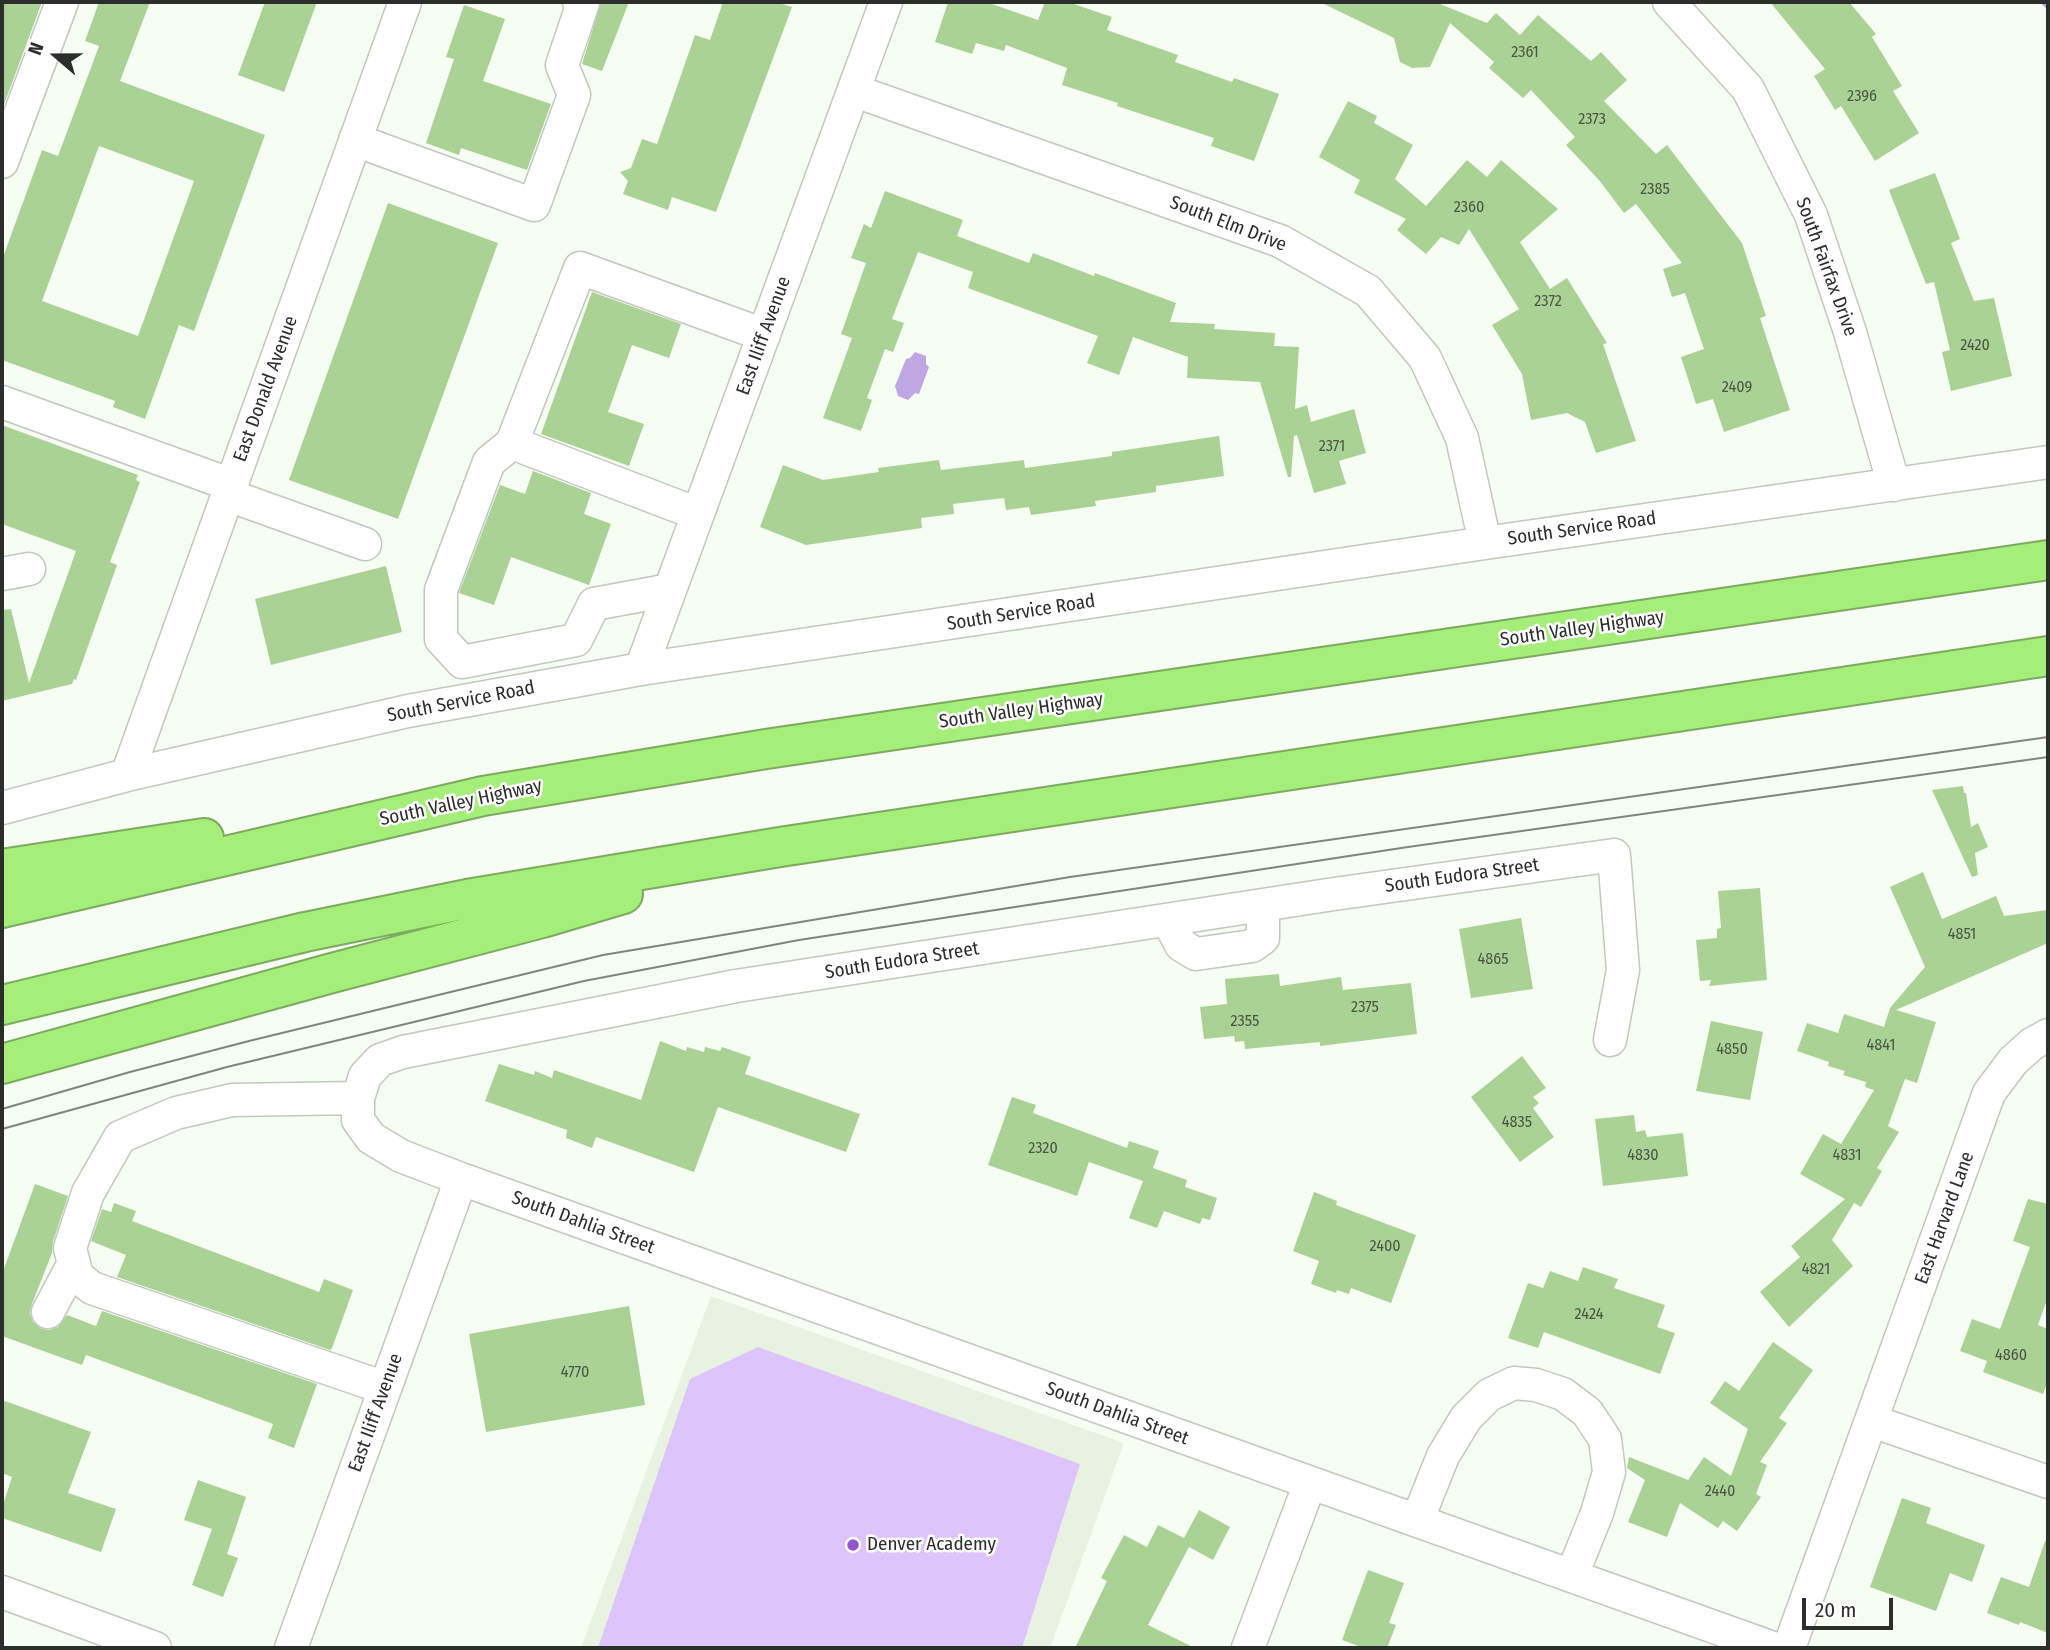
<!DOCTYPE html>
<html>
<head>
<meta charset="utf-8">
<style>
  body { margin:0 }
  #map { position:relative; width:2050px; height:1650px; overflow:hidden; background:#f6fdf2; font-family:"Fira Sans Condensed",sans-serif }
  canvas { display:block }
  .frame { position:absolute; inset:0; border:4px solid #2b2e2a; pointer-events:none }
  .north { position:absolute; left:21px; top:21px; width:70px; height:70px; -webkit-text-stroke:5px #fff; paint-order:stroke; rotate:290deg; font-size:19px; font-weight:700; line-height:28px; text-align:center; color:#2b2e2a }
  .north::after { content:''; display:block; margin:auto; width:24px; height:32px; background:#2b2e2a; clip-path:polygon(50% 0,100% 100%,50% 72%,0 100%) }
  .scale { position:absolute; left:1802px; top:1598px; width:91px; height:32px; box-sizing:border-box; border:4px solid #2b2e2a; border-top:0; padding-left:9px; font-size:21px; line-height:24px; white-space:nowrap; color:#2b2e2a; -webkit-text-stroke:5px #fff; paint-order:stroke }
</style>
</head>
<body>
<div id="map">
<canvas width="2050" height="1650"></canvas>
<div class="frame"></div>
<div class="north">N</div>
<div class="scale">20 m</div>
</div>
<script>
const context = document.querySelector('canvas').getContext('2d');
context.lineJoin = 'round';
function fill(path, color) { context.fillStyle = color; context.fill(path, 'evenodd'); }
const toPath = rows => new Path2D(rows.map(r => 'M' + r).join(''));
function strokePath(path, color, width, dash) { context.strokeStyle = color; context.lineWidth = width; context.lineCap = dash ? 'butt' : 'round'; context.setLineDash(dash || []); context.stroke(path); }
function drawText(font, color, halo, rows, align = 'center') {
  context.font = font + ' "Fira Sans Condensed",sans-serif'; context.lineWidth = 5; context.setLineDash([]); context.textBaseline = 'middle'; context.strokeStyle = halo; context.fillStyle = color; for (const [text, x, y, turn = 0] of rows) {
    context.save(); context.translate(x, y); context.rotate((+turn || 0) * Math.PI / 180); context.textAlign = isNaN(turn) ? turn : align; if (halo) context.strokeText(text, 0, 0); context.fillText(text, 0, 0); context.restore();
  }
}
const built = toPath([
  [711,1296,1124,1443,1050,1648,581,1648]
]);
const green = toPath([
  [758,1347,1080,1464,1022,1648,598,1648,690,1379]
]);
const forest = toPath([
  [915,352,926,356,926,364,929,367,919,394,915,393,908,400,898,396,895,386,906,359,910,358]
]);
const stream = toPath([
  [2046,2,2048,4]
]);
const building = toPath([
  [2,2,42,2,2,110],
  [99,2,150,2,120,81,265,135,194,331,179,325,145,419,113,407,115,401,2,360,2,260,42,150,58,156,99,46,85,41],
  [99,146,194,181,138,336,42,301],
  [265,2,317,2,284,92,238,75],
  [601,2,629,2,602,71,582,64],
  [723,2,776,2,792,7,716,212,672,197,668,210,623,194,628,181,620,172,631,168,642,139,657,144,695,35,710,40],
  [948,2,986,2,1038,20,1045,2,1068,2,1112,17,1107,30,1178,55,1175,62,1232,82,1234,78,1279,94,1254,161,1211,146,1214,138,1117,106,1118,103,1062,85,1067,68,1006,45,1004,51,976,43,972,54,935,42],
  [1320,2,1435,2,1487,23,1496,13,1520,35,1538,15,1591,61,1601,52,1627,80,1604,101,1656,154,1667,145,1742,243,1766,316,1760,318,1790,410,1724,432,1713,399,1696,404,1681,357,1704,349,1685,293,1672,297,1663,269,1682,263,1636,204,1624,213,1599,180,1566,145,1575,137,1531,90,1523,98,1489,68,1494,62,1450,23,1430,67,1412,68,1400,62,1394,38],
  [1770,2,1849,2,1876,34,1872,37,1902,86,1893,91,1919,133,1875,161,1841,106,1835,110,1814,76,1825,69],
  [464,5,505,19,483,81,551,104,527,170,461,148,459,155,426,143,454,59,446,57],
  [1348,101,1377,116,1374,123,1413,145,1395,179,1426,206,1467,160,1487,177,1501,160,1558,209,1520,242,1550,289,1567,278,1607,343,1603,344,1636,441,1596,453,1585,422,1567,413,1531,420,1522,374,1492,325,1519,309,1469,229,1459,245,1441,237,1426,254,1397,230,1406,219,1354,193,1360,180,1319,157],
  [1935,173,1960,239,1951,243,1974,301,1994,298,2012,376,1951,391,1942,352,1950,350,1934,282,1926,284,1889,190],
  [885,191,963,220,957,236,1029,263,1033,253,1094,276,1095,273,1176,303,1170,322,1215,324,1214,329,1275,333,1274,346,1299,347,1295,409,1307,405,1311,422,1354,409,1366,453,1339,461,1346,484,1314,493,1297,435,1294,436,1291,477,1288,477,1260,382,1187,378,1188,357,1133,337,1119,375,1087,363,1098,336,968,288,973,272,918,252,892,319,904,323,893,352,885,349,867,398,872,400,861,431,823,418,852,338,841,334,866,263,851,258,864,224,871,228],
  [388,203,498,243,398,519,289,480],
  [592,292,681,324,669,358,632,345,608,412,644,424,629,466,541,434],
  [2,425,138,475,136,480,140,482,110,562,117,565,76,680,74,679,72,684,2,701,2,610,11,609,29,683,76,551,2,524],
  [1219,436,1224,476,1156,486,1156,492,1095,501,1096,506,1031,515,1029,507,1006,510,1004,498,953,504,954,514,921,518,922,528,806,545,760,527,783,465,823,480,879,472,878,468,939,460,941,470,1024,460,1025,468,1112,456,1112,452],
  [533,471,591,493,584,514,611,524,589,585,511,557,494,605,459,593,500,485,525,494],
  [386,566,402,632,271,665,255,599],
  [1963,786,1964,793,1966,793,1971,827,1978,823,1988,847,1975,853,1978,875,1972,877,1932,790],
  [1923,872,1942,919,1996,896,2004,916,2048,910,2048,943,1896,1010,1936,1022,1917,1083,1905,1079,1888,1126,1899,1132,1877,1168,1882,1171,1861,1207,1854,1203,1832,1240,1853,1266,1789,1327,1760,1292,1800,1257,1791,1246,1845,1199,1800,1174,1823,1134,1841,1144,1874,1090,1865,1087,1866,1082,1843,1075,1845,1071,1828,1066,1829,1062,1797,1051,1807,1023,1838,1033,1844,1014,1884,1027,1890,1008,1925,967,1890,887],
  [1760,888,1767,980,1709,986,1711,980,1700,981,1696,940,1717,938,1717,929,1721,928,1718,891],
  [1521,918,1533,989,1471,998,1459,929],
  [1279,974,1280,986,1341,977,1343,990,1411,983,1417,1034,1320,1046,1320,1042,1245,1049,1244,1041,1235,1042,1234,1036,1204,1039,1200,1007,1227,1004,1225,979],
  [1711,1021,1763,1032,1750,1100,1696,1091],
  [660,1041,686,1051,687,1047,704,1052,705,1047,720,1051,722,1047,751,1057,745,1074,860,1114,846,1152,718,1107,694,1172,596,1137,592,1148,566,1138,567,1130,485,1101,499,1064,534,1075,535,1071,552,1078,554,1070,641,1100],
  [1522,1056,1546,1088,1533,1097,1539,1103,1533,1108,1554,1137,1520,1162,1471,1097],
  [1012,1097,1036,1105,1033,1113,1127,1148,1129,1141,1159,1151,1153,1168,1187,1180,1185,1187,1217,1198,1210,1220,1202,1218,1200,1224,1164,1211,1157,1228,1129,1218,1143,1181,1089,1162,1077,1196,988,1165],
  [1634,1115,1636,1132,1645,1130,1647,1137,1683,1133,1688,1176,1603,1186,1595,1119],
  [35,1184,68,1196,53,1242,52,1253,32,1304,30,1313,33,1322,40,1328,49,1330,58,1327,67,1315,96,1326,102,1311,317,1384,294,1448,268,1438,273,1424,86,1355,82,1365,2,1336,2,1274],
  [1314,1192,1337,1201,1336,1205,1416,1235,1391,1303,1351,1288,1349,1294,1337,1290,1336,1293,1311,1284,1319,1261,1293,1251],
  [2028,1199,2048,1204,2048,1297,2038,1325,2048,1329,2048,1381,2043,1394,1983,1372,1987,1361,1960,1351,1972,1319,2000,1329,2030,1247,2013,1241],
  [114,1203,136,1211,132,1221,319,1292,324,1279,353,1290,332,1348,330,1350,117,1277,126,1255,91,1241,102,1209,111,1212],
  [1583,1267,1618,1279,1614,1288,1665,1305,1657,1327,1675,1333,1660,1374,1544,1332,1538,1348,1508,1338,1528,1283,1543,1288,1550,1271,1578,1281],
  [629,1306,645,1405,486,1432,469,1334],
  [1773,1342,1813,1370,1779,1418,1787,1423,1760,1462,1767,1465,1756,1494,1761,1497,1737,1531,1723,1521,1718,1528,1680,1503,1667,1537,1628,1522,1645,1480,1627,1468,1629,1457,1688,1480,1704,1457,1731,1476,1748,1429,1710,1403,1725,1381,1739,1391],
  [2,1400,91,1432,68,1493,116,1509,101,1552,2,1518,2,1508,12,1477,2,1473],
  [198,1480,246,1497,227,1554,238,1558,223,1597,192,1585,212,1529,184,1520],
  [1902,1498,1931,1508,1926,1523,1985,1545,1972,1582,1950,1573,1936,1611,1870,1587],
  [1199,1510,1230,1527,1213,1560,1189,1547,1148,1625,1195,1648,1075,1648,1107,1581,1101,1578,1124,1535,1147,1547,1158,1525,1184,1538],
  [2045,1541,2048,1542,2048,1633,2020,1622,2019,1625,1987,1613,2001,1577,2029,1587],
  [1368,1570,1404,1583,1389,1623,1396,1625,1387,1648,1364,1648,1342,1640]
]);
const minor = toPath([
  [1669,2,1748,89,1811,215,1850,332,1894,485],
  [855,91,1280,241,1368,291,1425,358,1462,438,1485,543],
  [355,140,534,205,574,95,562,65,583,3,579,2],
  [2,162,62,2],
  [2,402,232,485],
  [512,443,489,462,441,590,441,639,462,662,576,640,594,604,670,590],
  [228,495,365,544],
  [698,514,512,443,580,268,764,335],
  [2,574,29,569],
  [641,669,886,2],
  [127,775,405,2],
  [2,808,127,775,408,711,641,669,1485,543,2048,462],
  [1168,920,1181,945,1196,954,1252,946,1263,938,1263,905],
  [1610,1040,1623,970,1614,855,1334,894,736,986,403,1052,380,1060,365,1076,358,1098,358,1120,371,1138,401,1156,461,1179,1773,1648],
  [358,1098,232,1100,176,1113,120,1137,88,1193,70,1248,77,1276,92,1288,385,1388],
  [48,1312,74,1263],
  [1872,1421,2048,1482],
  [1417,1521,1443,1456,1466,1418,1489,1395,1514,1383,1536,1385,1563,1394,1587,1412,1605,1439,1609,1472,1597,1513,1572,1575],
  [2,1592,155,1648],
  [291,1648,461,1179],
  [1248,1648,1310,1483],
  [1789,1648,1989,1093,2013,1061,2032,1044,2048,1035]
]);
const highway = toPath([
  [2,869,204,838],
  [2,908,483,796,766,749,2048,560],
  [2,1005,305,932,467,899,780,847,2048,656],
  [2,1064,332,973,542,918,623,894]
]);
const tram = toPath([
  [2,1109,130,1072,249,1041,603,955,1070,877,2048,737],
  [2,1129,227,1067,584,981,799,940,1408,847,2048,757]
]);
const markers = [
  [853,1545,7,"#9256cd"]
];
const numberNames = [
  ["2361",1525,53],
  ["2396",1862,97],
  ["2373",1592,120],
  ["2385",1655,190],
  ["2360",1469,208],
  ["2372",1548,302],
  ["2420",1975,346],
  ["2409",1737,388],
  ["2371",1332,447],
  ["4851",1962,935],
  ["4865",1493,960],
  ["2375",1365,1008],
  ["2355",1245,1022],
  ["4841",1881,1046],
  ["4850",1732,1050],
  ["4835",1517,1123],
  ["2320",1043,1149],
  ["4830",1643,1156],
  ["4831",1847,1156],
  ["2400",1385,1247],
  ["4821",1816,1270],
  ["2424",1589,1315],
  ["4860",2011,1356],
  ["4770",575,1373],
  ["2440",1720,1492]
];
const streetNames = [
  ["South Elm Drive",1228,224,21],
  ["South Fairfax Drive",1826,267,70],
  ["East Iliff Avenue",764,336,-70],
  ["East Donald Avenue",266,389,-70],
  ["South Service Road",1582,529,-8],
  ["South Service Road",1021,613,-9],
  ["South Valley Highway",1582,629,-8],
  ["South Service Road",461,702,-11],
  ["South Valley Highway",1021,711,-8],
  ["South Valley Highway",461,803,-12],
  ["South Eudora Street",1462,876,-8],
  ["South Eudora Street",902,961,-9],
  ["East Harvard Lane",1945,1218,-70],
  ["South Dahlia Street",583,1223,20],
  ["East Iliff Avenue",376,1413,-70],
  ["South Dahlia Street",1117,1414,20]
];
const poiNames = [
  ["Denver Academy",867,1545]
];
fill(built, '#e7f2e1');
fill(green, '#ddc5fb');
fill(forest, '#c1a6e4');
strokePath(stream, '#c1a6e4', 9);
fill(building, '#abd295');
strokePath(minor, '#c2c8be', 35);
strokePath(highway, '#7bab5e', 42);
strokePath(minor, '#fff', 32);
strokePath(highway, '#a6ee7a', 38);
strokePath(tram, '#81857f', 2);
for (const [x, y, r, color] of markers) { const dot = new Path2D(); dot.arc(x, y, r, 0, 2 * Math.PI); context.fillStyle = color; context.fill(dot); strokePath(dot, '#fff', 2.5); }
drawText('16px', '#4b5745', null, numberNames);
drawText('19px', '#2b2e2a', '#fff', streetNames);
drawText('19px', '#2b2e2a', '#fff', poiNames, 'left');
</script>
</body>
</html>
